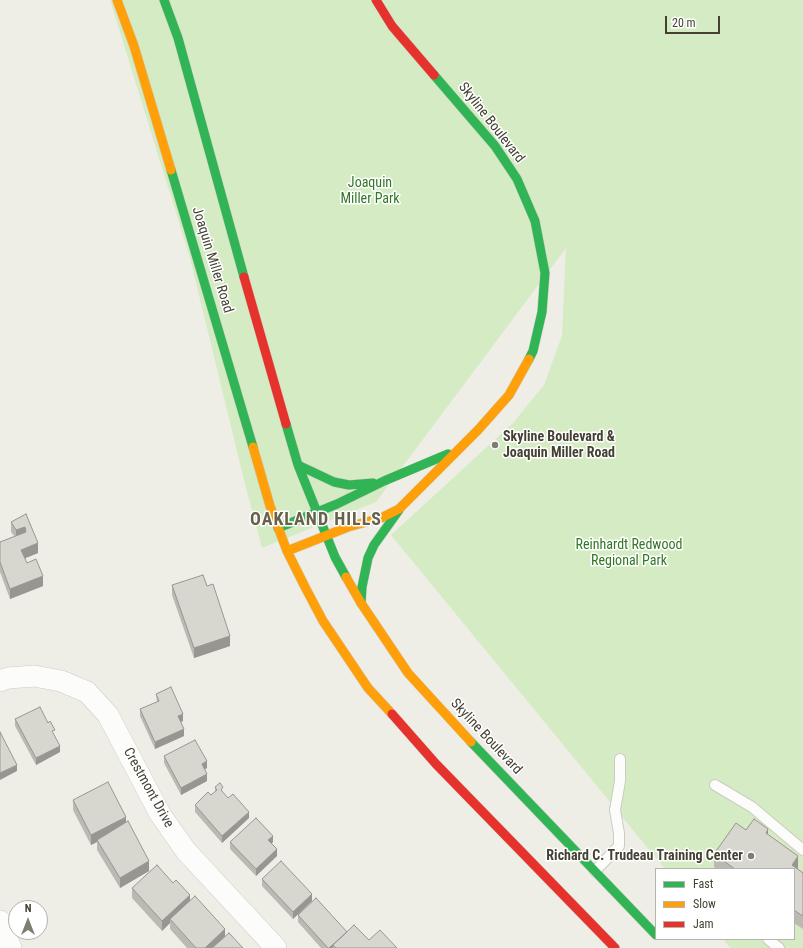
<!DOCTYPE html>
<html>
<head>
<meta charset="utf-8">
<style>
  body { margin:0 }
  #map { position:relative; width:803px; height:948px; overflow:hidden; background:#eeeee6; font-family:"Roboto Condensed",sans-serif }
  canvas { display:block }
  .legend { position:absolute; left:655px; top:868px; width:140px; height:72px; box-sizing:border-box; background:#fff; border:1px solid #b4b3ad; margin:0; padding:5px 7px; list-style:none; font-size:12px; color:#444133 }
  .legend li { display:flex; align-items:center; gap:8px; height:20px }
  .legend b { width:20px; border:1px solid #b4b3ad }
  .north { position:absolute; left:8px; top:900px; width:40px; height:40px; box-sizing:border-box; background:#fff; border:1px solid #b4b3ad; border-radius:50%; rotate:0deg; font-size:11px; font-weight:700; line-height:16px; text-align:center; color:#444133 }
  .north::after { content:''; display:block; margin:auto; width:14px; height:18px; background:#807e72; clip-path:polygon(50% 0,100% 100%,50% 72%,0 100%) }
  .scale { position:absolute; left:665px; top:16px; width:55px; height:18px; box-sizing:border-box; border:2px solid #444133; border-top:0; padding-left:5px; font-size:12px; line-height:14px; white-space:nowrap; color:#444133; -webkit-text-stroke:3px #fff; paint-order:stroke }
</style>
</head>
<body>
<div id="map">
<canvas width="803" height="948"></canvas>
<ul class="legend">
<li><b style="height:5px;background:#30b455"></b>Fast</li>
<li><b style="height:5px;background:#ff9f0a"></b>Slow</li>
<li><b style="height:5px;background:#e5322d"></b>Jam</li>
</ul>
<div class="north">N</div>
<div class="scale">20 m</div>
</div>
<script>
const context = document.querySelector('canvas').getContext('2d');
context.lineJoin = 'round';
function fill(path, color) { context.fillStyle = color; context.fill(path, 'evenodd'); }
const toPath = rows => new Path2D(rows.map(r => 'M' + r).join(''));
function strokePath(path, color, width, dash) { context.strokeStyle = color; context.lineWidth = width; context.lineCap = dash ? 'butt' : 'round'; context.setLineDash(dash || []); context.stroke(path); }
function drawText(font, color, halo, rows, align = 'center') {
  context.font = font + ' "Roboto Condensed",sans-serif'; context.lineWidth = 3; context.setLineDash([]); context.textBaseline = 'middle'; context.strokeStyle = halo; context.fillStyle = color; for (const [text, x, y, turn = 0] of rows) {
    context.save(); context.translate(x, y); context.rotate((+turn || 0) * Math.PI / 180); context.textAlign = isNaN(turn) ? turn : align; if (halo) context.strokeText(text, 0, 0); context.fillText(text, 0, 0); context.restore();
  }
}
const green = toPath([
  [110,0,803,0,803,948,730,948,723,939,794,939,794,869,665,869,391,535,513,423,544,385,562,336,566,248,376,502,262,548,244,480,190,258]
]);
const lane = toPath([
  [715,785,752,807,803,850],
  [595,871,619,846,619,833,615,810,620,781,620,759],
  [768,939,779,948]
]);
const street = toPath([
  [0,681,8,678,34,676,61,681,87,692,108,715,160,814,186,851,276,948],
  [0,921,11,948]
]);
const fast = toPath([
  [164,0,178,38,244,277],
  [434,75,495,146,517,179,535,221,545,273,542,312,533,351,529,359],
  [171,170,253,447],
  [286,424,298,465,335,557,346,577],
  [298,465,334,482,349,485,373,483],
  [278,528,337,504,384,481,448,454],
  [361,603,362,587,368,558,374,545,399,510],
  [471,742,656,935]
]);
const slow = toPath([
  [117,0,134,46,171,170],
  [253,447,270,506,287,551,305,587,323,621,368,688,392,714],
  [287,551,348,527,381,518,399,509,478,430,509,395,529,359],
  [346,577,361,603,408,673,471,742]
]);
const jam = toPath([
  [376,0,392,26,434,75],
  [244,277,286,424],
  [392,714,436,764,615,948]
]);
const wall = toPath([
  [26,514,38,553,25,558,27,563,43,586,10,599,0,572,0,542,15,537,11,532,11,522],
  [172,585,207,586,230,646,194,658,172,595],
  [156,694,183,721,181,722,184,736,155,749,140,716,140,709,157,702],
  [15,719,60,752,36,765,15,726],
  [164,756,207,768,204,770,207,781,181,795,164,763],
  [215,787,223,793,249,818,222,843,195,812,195,805,211,795,215,792],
  [73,800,126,822,149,871,120,888,97,850,97,842,91,845,73,810],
  [746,830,768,835,798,869,803,873,803,929,794,923,794,869,717,869,714,867,714,854],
  [230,842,273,842,272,843,277,856,256,876,230,849],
  [262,879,312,901,293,919,262,886],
  [132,888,190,901,225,937,243,948,187,948,170,929,170,923,162,931,132,898],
  [298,915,369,940,397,948,321,948,298,922]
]);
const shadedWall = toPath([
  [25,527,25,537,16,540,16,530],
  [38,543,38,553,21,560,21,550],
  [43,576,43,586,10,599,10,589],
  [230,636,230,646,194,658,194,648],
  [183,714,183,721,178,723,178,716],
  [184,729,184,736,155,749,155,742],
  [60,746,60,752,36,765,36,758],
  [207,761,207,768,202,771,202,764],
  [17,765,17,771,0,780,0,773],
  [207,774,207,781,181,795,181,788],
  [249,812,249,818,222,843,222,836],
  [126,817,126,827,97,840,97,842,91,845,91,835],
  [768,829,768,842,766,833],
  [273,836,273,842,268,846,268,840],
  [277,849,277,856,256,876,256,869],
  [798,856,798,869,794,875,792,865],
  [149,861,149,871,120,888,120,878],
  [312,894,312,901,293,919,293,912],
  [190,895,190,905,170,919,170,923,162,931,162,921],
  [225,929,225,939,215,948,205,948],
  [347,932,333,945,333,948,329,948]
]);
const building = toPath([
  [26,514,38,543,21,550,27,563,36,559,43,576,10,589,0,562,0,542,26,532,25,527,16,530,11,522,26,514],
  [203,575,207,586,213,584,230,636,194,648,172,585,203,575],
  [171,687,183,714,178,716,184,729,155,742,140,709,159,701,156,694,171,687],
  [40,707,48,723,50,721,55,730,52,731,60,746,36,758,15,719,40,707],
  [0,732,17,765,0,773,0,732],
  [195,740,207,761,202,764,207,774,181,788,164,756,195,740],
  [108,782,126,817,91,835,73,800,108,782],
  [220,783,223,787,221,790,228,798,233,794,249,812,222,836,195,805,208,792,211,795,217,790,215,787,220,783],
  [256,818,273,836,268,840,277,849,256,869,230,842,256,818],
  [754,819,768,829,766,833,798,856,792,865,803,873,803,916,794,910,794,869,735,869,714,854,736,823,746,830,754,819],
  [128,821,149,861,120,878,97,840,128,821],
  [281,861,312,894,293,912,262,879,281,861],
  [157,865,173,883,176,880,190,895,162,921,132,888,157,865],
  [195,896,225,929,205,948,196,948,170,919,195,896],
  [316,898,347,932,329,948,328,948,298,915,316,898],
  [354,925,369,940,380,930,397,948,336,948,333,945,354,925],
  [229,933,243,948,212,948,229,933]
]);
const markers = [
  [495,445,4,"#807e72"],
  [751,856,4,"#807e72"]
];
const streetNames = [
  ["Skyline Boulevard",491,123,52],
  ["Joaquin Miller Road",212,260,73],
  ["Skyline Boulevard",486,737,47],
  ["Crestmont Drive",148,788,61]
];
const parkNames = [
  ["Joaquin",370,183],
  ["Miller Park",370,199],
  ["Reinhardt Redwood",629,545],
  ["Regional Park",629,561]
];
const poiNames = [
  ["Skyline Boulevard &",503,437],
  ["Joaquin Miller Road",503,453],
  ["Richard C. Trudeau Training Center",743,856,"right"]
];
const districtNames = [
  ["OAKLAND HILLS",316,520]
];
fill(green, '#d4ebc4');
strokePath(lane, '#cccbc4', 12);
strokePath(street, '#cccbc4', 22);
strokePath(fast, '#cecdbd', 10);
strokePath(slow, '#cecdbd', 10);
strokePath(jam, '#cecdbd', 10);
strokePath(lane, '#fcfcfb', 10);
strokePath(street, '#fcfcfb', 21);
strokePath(fast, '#30b455', 9);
strokePath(slow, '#ff9f0a', 9);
strokePath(jam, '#e5322d', 9);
fill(wall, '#bab9b2');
fill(shadedWall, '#979691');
fill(building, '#d8d7cf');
strokePath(building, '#979691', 1);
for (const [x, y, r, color] of markers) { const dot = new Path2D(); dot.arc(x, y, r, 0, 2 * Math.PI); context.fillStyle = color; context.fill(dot); strokePath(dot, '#fff', 1.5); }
drawText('14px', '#444133', '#fff', streetNames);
drawText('14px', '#327725', '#fff', parkNames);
drawText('bold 14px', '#444133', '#fff', poiNames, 'left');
context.letterSpacing = '1px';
drawText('bold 18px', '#67614a', '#fff', districtNames);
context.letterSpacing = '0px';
</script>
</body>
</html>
